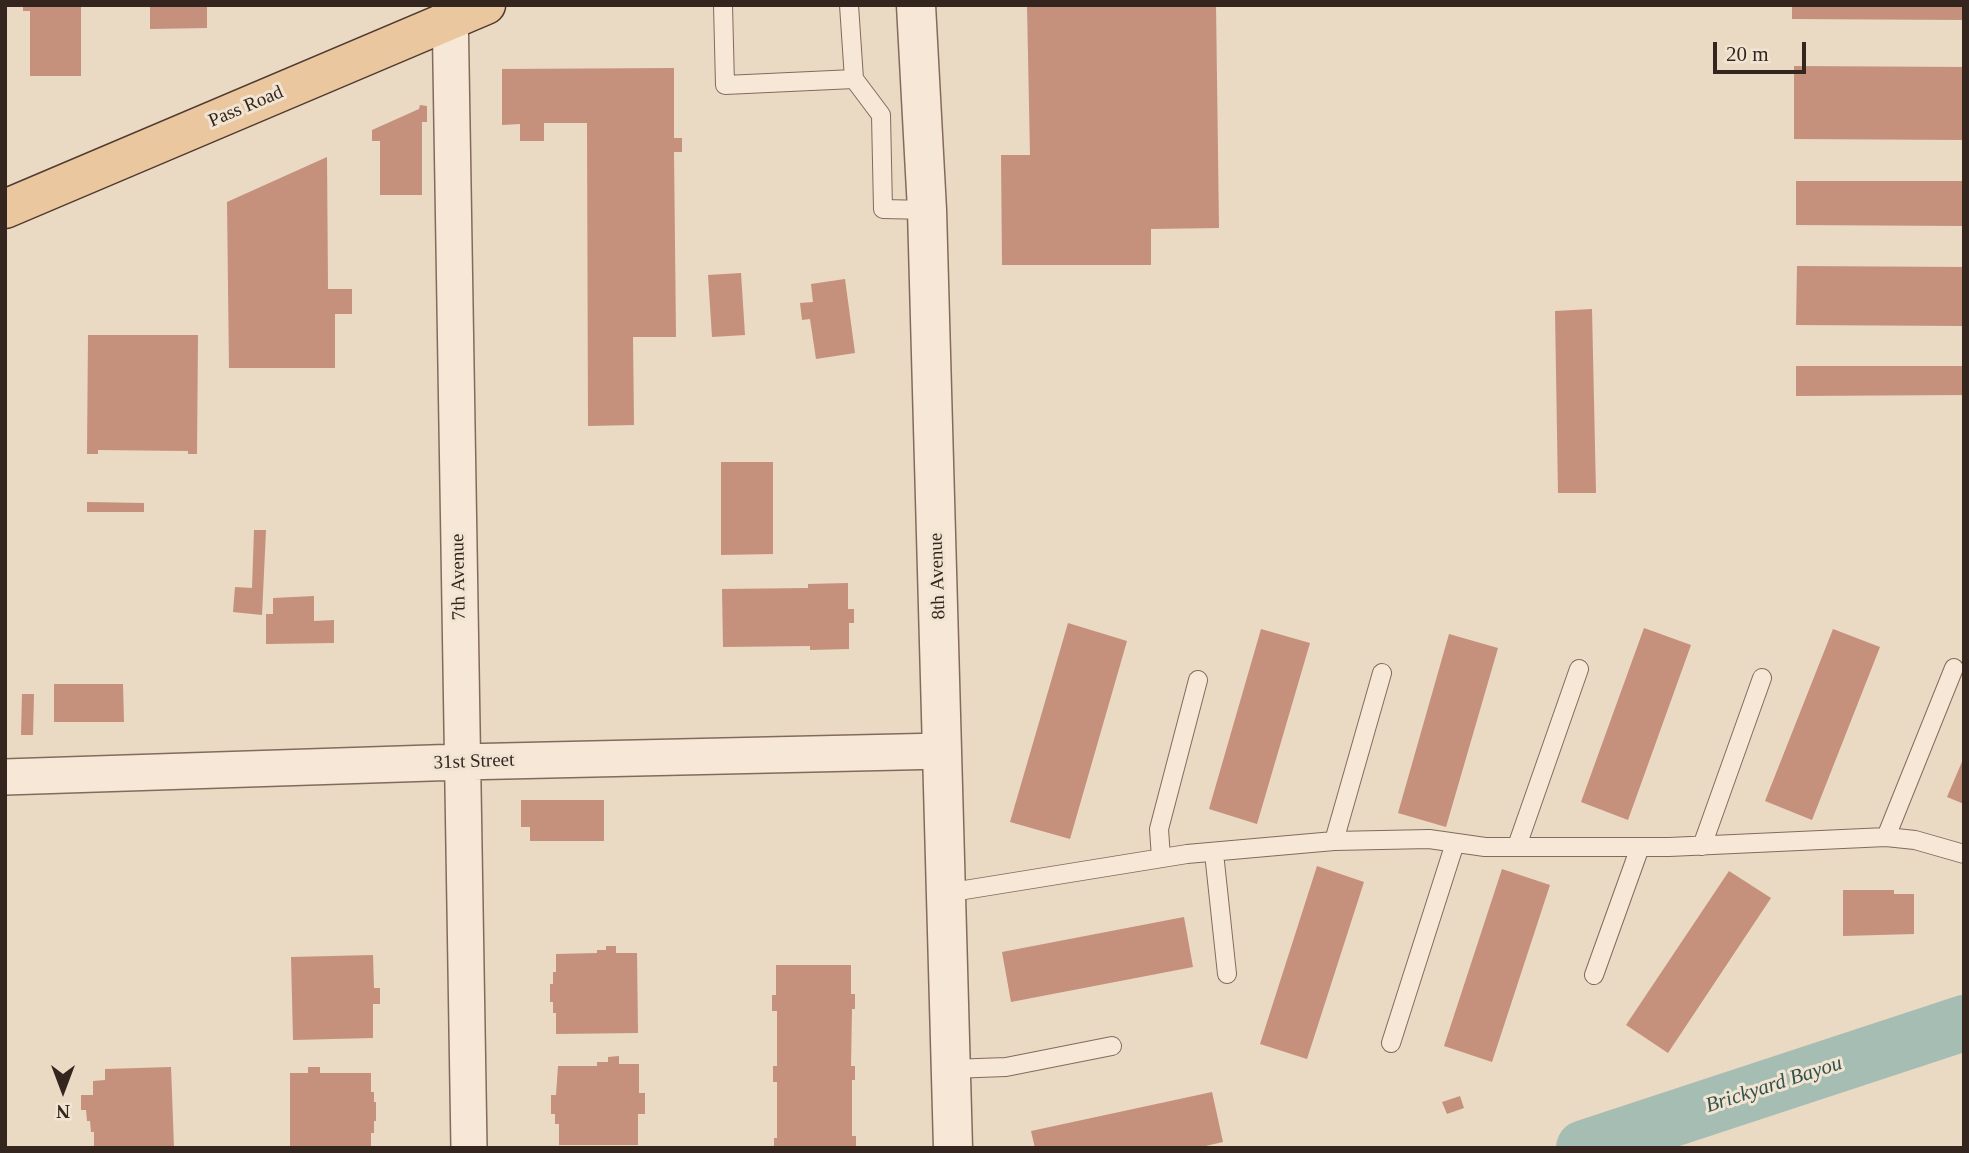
<!DOCTYPE html>
<html>
<head>
<meta charset="utf-8">
<style>
  body { margin:0 }
  #map { position:relative; width:1969px; height:1153px; overflow:hidden; background:#ead9c3; font-family:"Times New Roman",serif }
  canvas { display:block }
  .frame { position:absolute; inset:0; border:7px solid #34261e; pointer-events:none }
  .north { position:absolute; left:28px; top:1055px; width:70px; height:70px; -webkit-text-stroke:5px #f2e4d2; paint-order:stroke; rotate:180deg; font-size:19px; font-weight:700; line-height:28px; text-align:center; color:#34261e }
  .north::after { content:''; display:block; margin:auto; width:24px; height:32px; background:#34261e; clip-path:polygon(50% 0,100% 100%,50% 72%,0 100%) }
  .scale { position:absolute; left:1713px; top:42px; width:93px; height:32px; box-sizing:border-box; border:4px solid #34261e; border-top:0; padding-left:9px; font-size:21px; line-height:24px; white-space:nowrap; color:#34261e; -webkit-text-stroke:5px #f2e4d2; paint-order:stroke }
</style>
</head>
<body>
<div id="map">
<canvas width="1969" height="1153"></canvas>
<div class="frame"></div>
<div class="north">N</div>
<div class="scale">20 m</div>
</div>
<script>
const context = document.querySelector('canvas').getContext('2d');
context.lineJoin = 'round';
const toPath = rows => new Path2D(rows.map(r => 'M' + r).join(''));
function strokePath(path, color, width, dash) { context.strokeStyle = color; context.lineWidth = width; context.lineCap = dash ? 'butt' : 'round'; context.setLineDash(dash || []); context.stroke(path); }
function fill(path, color) { context.fillStyle = color; context.fill(path, 'evenodd'); }
function drawText(font, color, halo, rows, align = 'center') {
  context.font = font + ' "Times New Roman",serif'; context.lineWidth = 6; context.setLineDash([]); context.textBaseline = 'middle'; context.strokeStyle = halo; context.fillStyle = color; for (const [text, x, y, turn = 0] of rows) {
    context.save(); context.translate(x, y); context.rotate((+turn || 0) * Math.PI / 180); context.textAlign = isNaN(turn) ? turn : align; if (halo) context.strokeText(text, 0, 0); context.fillText(text, 0, 0); context.restore();
  }
}
const river = toPath([
  [1584,1148,1964,1023]
]);
const building = toPath([
  [23,5,81,5,81,76,30,76,30,11,23,11],
  [150,5,207,5,207,28,150,29],
  [1027,5,1216,5,1219,228,1151,229,1151,265,1002,265,1001,155,1030,155],
  [1792,5,1964,5,1964,20,1792,19],
  [1794,66,1964,67,1964,140,1794,139],
  [674,68,674,138,682,138,682,152,674,152,676,337,633,337,634,425,588,426,587,123,544,123,544,141,520,141,520,124,502,125,502,69],
  [420,105,427,106,427,122,422,122,422,195,380,195,380,141,372,141,372,130,419,109],
  [327,157,328,289,352,289,352,314,335,314,335,368,229,368,227,202],
  [1796,181,1964,181,1964,226,1796,225],
  [1797,266,1964,267,1964,326,1796,325],
  [741,273,745,335,712,337,708,275],
  [845,279,855,353,816,359,810,319,802,320,800,303,813,302,811,284],
  [1592,309,1596,493,1558,493,1555,311],
  [88,335,198,335,197,454,188,454,188,451,98,450,98,454,87,454],
  [1796,366,1964,366,1964,395,1796,396],
  [721,462,773,462,773,554,721,555],
  [87,502,144,503,144,512,87,512],
  [254,530,266,530,262,615,233,612,235,587,252,588],
  [848,583,848,609,854,609,854,623,849,623,849,649,810,650,810,646,723,647,722,589,808,588,808,584],
  [314,596,314,621,334,620,334,643,266,644,266,614,273,614,273,598],
  [1068,623,1127,641,1070,839,1010,822],
  [1644,628,1691,645,1628,820,1581,802],
  [1261,629,1310,643,1257,824,1209,809],
  [1833,629,1880,647,1812,820,1765,801],
  [1449,634,1498,648,1446,827,1398,813],
  [54,684,123,684,124,722,54,722],
  [22,694,34,694,33,735,21,735],
  [1964,757,1964,804,1947,797],
  [521,800,604,800,604,841,530,841,530,827,521,827],
  [1317,866,1364,882,1307,1059,1260,1044],
  [1502,869,1550,885,1492,1062,1444,1046],
  [1729,871,1771,898,1668,1053,1626,1025],
  [1843,890,1894,890,1894,894,1914,894,1914,934,1843,936],
  [1184,917,1193,967,1011,1002,1002,952],
  [606,946,616,946,616,953,637,953,638,1033,556,1034,556,1013,553,1013,553,1002,550,1002,550,984,553,984,553,972,556,972,556,954,597,953,597,950,606,950],
  [373,955,374,988,380,988,380,1004,373,1004,373,1038,293,1040,291,957],
  [776,965,851,965,851,994,855,994,855,1009,852,1009,851,1066,855,1066,855,1080,852,1080,852,1136,856,1136,856,1148,774,1148,774,1138,777,1138,777,1082,773,1082,773,1066,777,1066,777,1011,772,1011,772,995,776,995],
  [619,1056,619,1064,639,1064,639,1093,645,1093,645,1114,638,1114,638,1145,559,1145,559,1124,555,1124,555,1114,551,1114,551,1095,556,1095,558,1066,597,1066,597,1062,608,1062,608,1057],
  [171,1067,174,1148,94,1148,94,1132,91,1132,90,1121,87,1121,86,1110,81,1110,81,1095,93,1095,93,1081,105,1080,105,1069],
  [308,1067,320,1067,320,1073,371,1073,371,1092,374,1092,374,1102,376,1102,376,1121,374,1121,374,1133,371,1133,371,1148,290,1148,290,1073,308,1073],
  [1212,1092,1223,1142,1197,1148,1035,1148,1031,1131],
  [1460,1096,1464,1108,1447,1114,1442,1102]
]);
const service = toPath([
  [723,5,725,85,854,79,849,5],
  [854,79,881,115,883,209,927,210],
  [1886,837,1954,668],
  [1334,841,1382,673],
  [1517,846,1579,669],
  [1702,846,1762,678],
  [1214,853,1227,974],
  [1161,858,1159,829,1198,680],
  [946,893,1187,854,1334,841,1429,839,1485,847,1669,847,1886,837,1915,840,1964,854],
  [1594,975,1640,847],
  [1391,1043,1455,843],
  [951,1069,1006,1067,1112,1046]
]);
const minor = toPath([
  [450,5,469,1148],
  [5,777,461,762,943,751]
]);
const tertiary = toPath([
  [916,5,927,210,953,1148]
]);
const primary = toPath([
  [5,209,486,5]
]);
const streetNames = [
  ["Pass Road",246,107,-23],
  ["8th Avenue",938,576,-92],
  ["7th Avenue",459,577,-91],
  ["31st Street",474,762,-2]
];
const waterNames = [
  ["Brickyard Bayou",1774,1085,-18]
];
strokePath(river, '#a5bdb2', 56);
fill(building, '#c5907c');
strokePath(service, '#836b5c', 20);
strokePath(minor, '#836b5c', 38);
strokePath(tertiary, '#836b5c', 41);
strokePath(primary, '#513a30', 41);
strokePath(service, '#f6e7d6', 18);
strokePath(minor, '#f6e7d6', 35);
strokePath(tertiary, '#f6e7d6', 38);
strokePath(primary, '#eac79e', 38);
drawText('19px', '#34261e', '#f2e4d2', streetNames);
drawText('italic 21px', '#2f524b', '#f2e4d2', waterNames);
</script>
</body>
</html>
